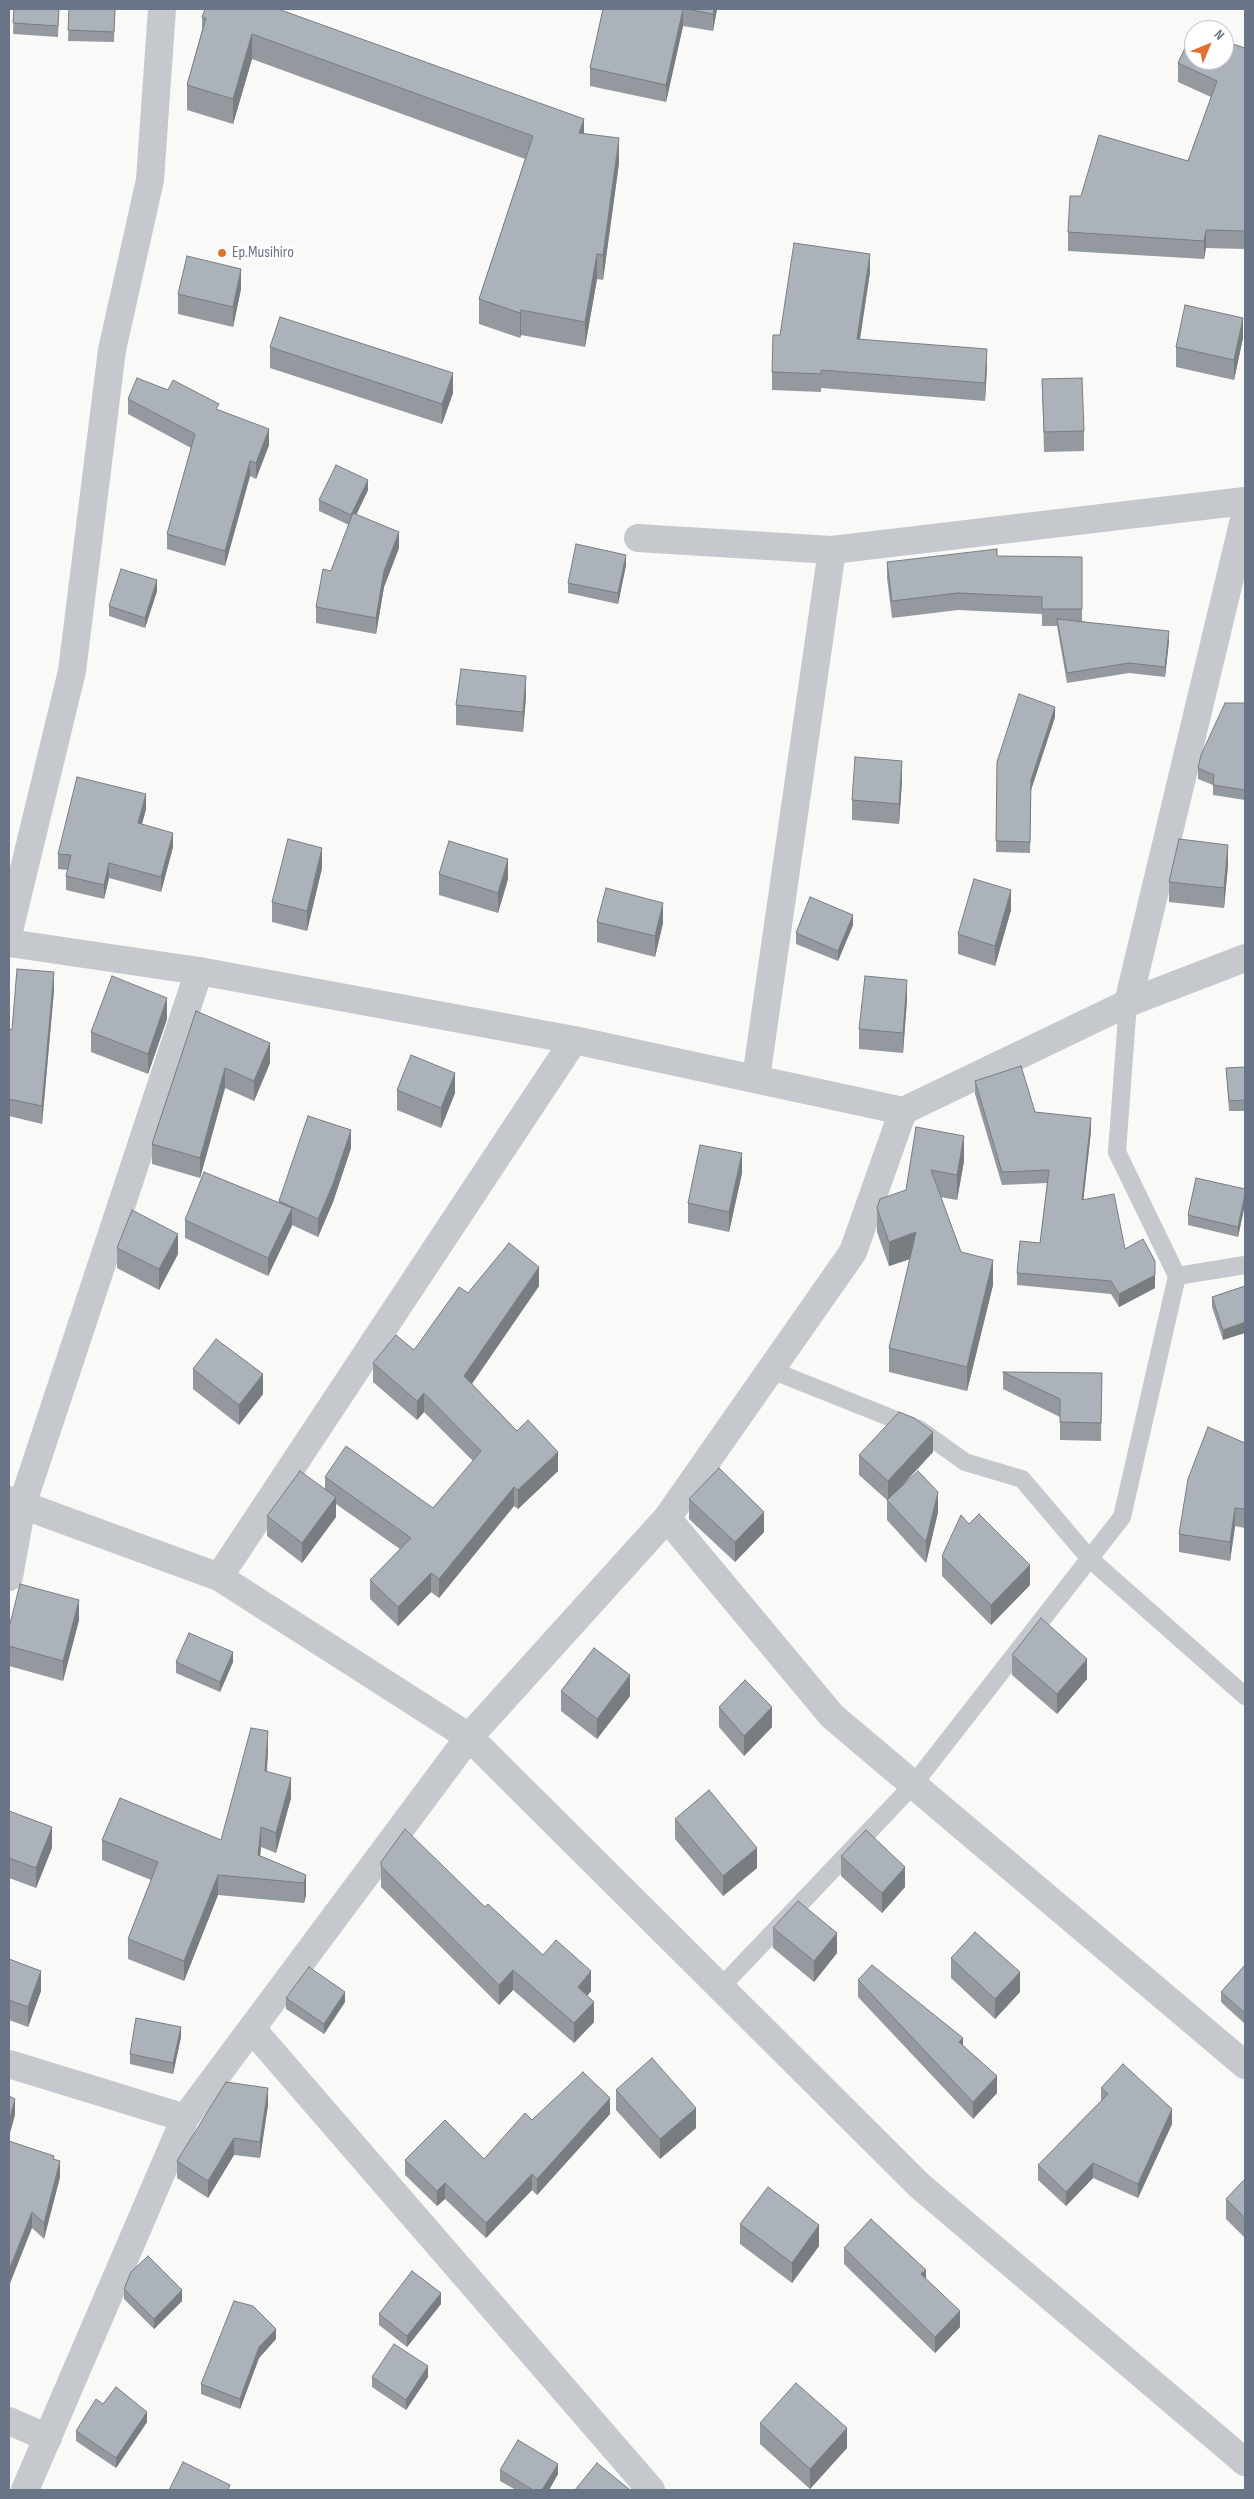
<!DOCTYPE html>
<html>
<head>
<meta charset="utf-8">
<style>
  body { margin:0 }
  #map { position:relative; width:1254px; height:2499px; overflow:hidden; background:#f9f9f7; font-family:"Sofia Sans Condensed",sans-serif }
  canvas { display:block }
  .frame { position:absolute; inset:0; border:10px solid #697587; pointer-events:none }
  .north { position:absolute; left:1184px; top:20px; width:50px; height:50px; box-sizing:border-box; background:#fff; border:1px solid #c3c8cf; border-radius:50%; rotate:45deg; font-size:14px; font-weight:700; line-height:20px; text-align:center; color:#697587 }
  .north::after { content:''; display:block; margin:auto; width:18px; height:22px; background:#df7230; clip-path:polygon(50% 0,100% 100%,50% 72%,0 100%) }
</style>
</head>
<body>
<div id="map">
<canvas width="1254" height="2499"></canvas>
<div class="frame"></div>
<div class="north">N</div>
</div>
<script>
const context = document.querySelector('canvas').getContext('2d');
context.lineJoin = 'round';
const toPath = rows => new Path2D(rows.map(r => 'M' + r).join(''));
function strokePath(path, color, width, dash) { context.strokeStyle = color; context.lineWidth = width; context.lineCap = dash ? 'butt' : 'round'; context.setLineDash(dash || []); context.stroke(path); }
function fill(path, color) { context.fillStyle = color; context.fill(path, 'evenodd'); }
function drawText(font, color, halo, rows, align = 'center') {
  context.font = font + ' "Sofia Sans Condensed",sans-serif'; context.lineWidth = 5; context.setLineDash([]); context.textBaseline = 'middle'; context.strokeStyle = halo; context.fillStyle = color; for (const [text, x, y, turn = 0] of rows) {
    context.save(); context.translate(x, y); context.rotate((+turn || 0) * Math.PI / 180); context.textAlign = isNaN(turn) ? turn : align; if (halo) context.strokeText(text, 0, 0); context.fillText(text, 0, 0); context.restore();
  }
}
const service = toPath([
  [1177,1276,1245,1265],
  [771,1370,919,1429,965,1462,1022,1479,1090,1559,1245,1696],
  [720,1988,913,1785,1122,1517,1177,1276,1117,1152,1128,1003]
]);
const minor = toPath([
  [638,538,832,550,1245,501],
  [9,931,72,671,112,350,150,180,162,9],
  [1128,1003,1245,515],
  [756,1078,832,550],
  [9,1500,219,1577,469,1737,920,2186,1245,2462],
  [667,1518,832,1716,1245,2065],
  [9,1577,22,1505,199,971],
  [219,1577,574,1040],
  [252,2029,651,2490],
  [9,2064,185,2118],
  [9,2421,48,2438],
  [25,2490,185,2118,469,1737,667,1518,853,1252,903,1111]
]);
const tertiary = toPath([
  [9,943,199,971,574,1040,903,1111,1128,1003,1245,958]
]);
const wall = toPath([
  [14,9,59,9,58,37,13,34],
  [69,9,115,9,114,42,68,41],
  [603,9,717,9,713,31,683,26,666,102,590,86,590,68],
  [202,17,584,133,619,163,603,280,597,279,585,347,521,335,520,338,479,324,479,299,525,159,252,59,233,124,187,110,187,85,202,30],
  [1245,48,1245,249,1206,248,1204,259,1068,251,1068,232,1081,196,1188,161,1211,97,1178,82,1178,63],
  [870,272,860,339,987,367,985,401,821,388,821,392,772,390,772,372,780,335],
  [241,289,233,327,178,314,178,294],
  [1243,338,1234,380,1176,367,1176,347],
  [270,347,453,393,442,424,270,368],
  [1042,379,1084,431,1084,451,1044,452],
  [128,399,219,410,269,445,256,479,250,476,225,566,167,549,167,534,191,448,128,414],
  [368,490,356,515,399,548,384,587,376,634,316,623,316,607,349,525,319,511,319,500],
  [997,556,1082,557,1082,621,1169,641,1165,677,1129,673,1067,683,1057,626,1042,626,1042,614,958,610,892,618,887,578,887,562],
  [626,565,618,604,568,593,568,583],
  [157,591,145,628,109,616,109,606],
  [526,696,523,732,456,725,456,705],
  [1245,703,1245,800,1213,795,1213,785,1198,779,1198,768],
  [1055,717,1031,790,1030,853,996,852,997,762],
  [902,781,899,824,852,820,852,800],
  [146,809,142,824,173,847,161,892,109,878,104,899,66,890,66,876,68,870,58,869,58,854],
  [1228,865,1224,908,1169,902,1169,882],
  [322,868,307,931,272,922,272,902],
  [439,874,508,879,498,913,439,895],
  [1011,910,995,966,958,954,958,934],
  [597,922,663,923,655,957,597,942],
  [853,925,838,961,796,944,796,933],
  [54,990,42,1124,9,1116,9,1029,12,1030],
  [907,1000,903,1053,859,1049,859,1029],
  [196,1011,270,1063,254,1101,225,1088,200,1178,152,1164,152,1144],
  [167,1019,148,1074,91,1052,91,1032],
  [1245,1067,1245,1111,1229,1111,1226,1068],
  [975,1081,1035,1112,1091,1131,1083,1200,1125,1249,1155,1288,1119,1307,1111,1294,1017,1285,1017,1273,1040,1243,1047,1183,1002,1185,975,1094],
  [397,1090,455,1093,441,1128,397,1110],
  [916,1127,964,1161,957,1200,940,1197,961,1252,993,1285,967,1391,889,1372,889,1348,910,1259,889,1266,877,1232,877,1208,906,1190],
  [351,1148,333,1202,318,1237,292,1225,268,1276,185,1238,185,1220,279,1203,279,1201],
  [742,1173,729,1232,688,1223,688,1203],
  [1245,1189,1245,1204,1238,1237,1188,1225,1188,1215],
  [117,1248,178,1254,159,1290,117,1268],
  [539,1286,472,1384,517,1431,558,1471,518,1509,514,1506,439,1598,431,1592,398,1626,370,1599,370,1580,400,1549,336,1504,336,1517,302,1563,267,1536,267,1516,325,1489,325,1477,433,1508,473,1461,424,1412,417,1420,373,1382,373,1363,414,1350,468,1293],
  [1245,1286,1223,1340,1212,1307,1212,1297],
  [193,1369,263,1394,239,1425,193,1389],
  [1003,1372,1102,1373,1101,1441,1060,1440,1060,1417,1003,1389],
  [1245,1443,1245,1528,1235,1526,1230,1561,1179,1552,1179,1534],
  [933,1452,903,1484,938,1512,926,1563,887,1520,887,1500,859,1475,859,1455],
  [689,1499,764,1532,735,1562,689,1519],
  [942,1556,1030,1585,991,1625,942,1576],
  [79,1620,63,1681,9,1666,9,1628],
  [1012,1655,1087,1679,1057,1714,1012,1675],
  [176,1662,233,1662,220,1692,176,1673],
  [561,1691,630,1696,597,1739,561,1711],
  [719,1707,772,1727,744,1756,719,1727],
  [268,1751,267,1771,291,1798,276,1853,261,1847,260,1856,306,1875,306,1895,304,1903,218,1895,184,1981,128,1959,128,1939,151,1880,102,1860,102,1840,221,1840],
  [9,1811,52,1848,36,1888,9,1878],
  [675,1819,757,1868,723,1896,675,1839],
  [841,1856,905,1887,882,1913,841,1876],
  [381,1862,485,1907,543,1955,591,1991,587,1996,594,2022,574,2043,513,1990,499,2005,381,1887],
  [773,1928,837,1953,814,1982,773,1948],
  [951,1958,1020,1992,995,2019,951,1978],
  [9,1959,41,1991,28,2027,9,2020],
  [1245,1965,1245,2024,1221,2002,1221,1992],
  [858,1980,963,2045,997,2093,973,2119,858,1997],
  [286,1998,345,2002,324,2034,286,2009],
  [181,2037,173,2074,130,2064,130,2054],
  [1101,2088,1172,2124,1138,2198,1093,2178,1066,2206,1038,2180,1038,2165,1101,2101],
  [616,2090,696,2128,660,2159,616,2110],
  [268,2105,260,2158,234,2155,208,2198,177,2178,177,2161],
  [610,2114,537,2195,532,2190,486,2238,445,2199,437,2206,405,2175,405,2160,484,2159,532,2120],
  [9,2141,54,2159,60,2177,44,2239,32,2228],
  [1245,2179,1245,2238,1226,2219,1226,2199],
  [740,2224,819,2246,792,2283,740,2244],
  [844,2248,926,2279,960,2327,935,2353,844,2264],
  [124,2289,182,2301,154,2329,124,2299],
  [441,2304,407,2347,379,2325,379,2314],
  [276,2339,259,2358,240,2409,201,2394,201,2384],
  [372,2377,428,2377,406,2410,372,2387],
  [147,2422,116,2468,76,2441,76,2431],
  [760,2423,847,2448,810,2489,760,2444],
  [500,2470,558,2474,549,2490,516,2490,500,2481]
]);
const shadedWall = toPath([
  [683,9,683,26,666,102,666,85],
  [714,9,717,9,713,31,713,14],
  [252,34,252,59,233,124,233,99],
  [584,119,584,144,579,133],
  [619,138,619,163,603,280,603,255],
  [1206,230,1206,248,1204,259,1204,241],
  [597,254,597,279,585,347,585,322],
  [870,254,870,272,857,357,857,339],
  [241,269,241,289,233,327,233,307],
  [521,310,521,335,520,338,520,313],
  [1243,318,1243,338,1234,380,1234,360],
  [987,349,987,367,985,401,985,383],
  [453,373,453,393,442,424,442,404],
  [269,429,269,445,256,479,256,463],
  [250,461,250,476,225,566,225,551],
  [368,480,368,490,351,526,351,515],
  [399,532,399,548,384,587,376,634,376,618,384,571],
  [626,555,626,565,618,604,618,593],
  [157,580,157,591,145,628,145,618],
  [1169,631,1169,641,1165,677,1165,667],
  [526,676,526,696,523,732,523,712],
  [1055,707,1055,717,1031,790,1030,853,1031,780],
  [902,761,902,781,899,824,899,804],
  [146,794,146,809,138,838,138,823],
  [173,833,173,847,161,892,161,877],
  [1228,845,1228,865,1224,908,1224,888],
  [322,848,322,868,307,931,307,911],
  [508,859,508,879,498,913,498,893],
  [109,863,109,878,104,899,104,885],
  [1011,890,1011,910,995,966,995,946],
  [663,903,663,923,655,957,655,936],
  [853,915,853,925,838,961,838,951],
  [54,972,54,990,42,1124,42,1106],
  [907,980,907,1000,903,1053,903,1033],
  [167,998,167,1019,148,1074,148,1054],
  [270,1043,270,1063,254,1101,254,1081],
  [225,1068,225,1088,200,1178,200,1158],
  [455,1073,455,1093,441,1128,441,1108],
  [1091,1118,1091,1131,1082,1213,1082,1200],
  [351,1130,351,1148,333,1202,318,1237,318,1219],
  [964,1136,964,1161,957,1200,957,1175],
  [742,1153,742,1173,729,1232,729,1212],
  [1245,1194,1245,1204,1238,1237,1238,1227],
  [292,1208,292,1226,268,1276,268,1258],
  [916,1232,916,1257,889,1266,889,1242],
  [178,1234,178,1254,159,1290,159,1269],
  [993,1260,993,1285,967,1391,967,1367],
  [539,1267,539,1286,464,1395,464,1376],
  [1155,1275,1155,1288,1119,1307,1119,1294],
  [1245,1322,1245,1333,1223,1340,1223,1330],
  [263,1374,263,1394,239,1425,239,1405],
  [424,1393,424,1412,417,1420,417,1401],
  [933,1432,933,1452,888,1501,888,1481],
  [558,1452,558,1471,518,1509,518,1490],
  [514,1487,514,1506,439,1598,439,1579],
  [938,1492,938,1512,926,1563,926,1542],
  [336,1497,336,1517,302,1563,302,1543],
  [1235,1508,1235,1526,1230,1561,1230,1542],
  [764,1512,764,1532,735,1562,735,1542],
  [1030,1565,1030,1585,991,1625,991,1605],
  [431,1573,431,1592,398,1626,398,1607],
  [79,1600,79,1620,63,1681,63,1661],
  [233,1652,233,1662,220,1692,220,1682],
  [1087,1659,1087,1679,1057,1714,1057,1694],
  [630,1675,630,1696,597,1739,597,1719],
  [772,1707,772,1727,744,1756,744,1736],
  [268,1731,268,1751,265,1791,265,1771],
  [291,1778,291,1798,276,1853,276,1833],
  [52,1827,52,1848,36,1888,36,1868],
  [261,1827,261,1847,258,1875,258,1855],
  [757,1848,757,1868,723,1896,723,1876],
  [905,1867,905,1887,882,1913,882,1893],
  [218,1875,218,1895,184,1981,184,1961],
  [306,1875,306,1895,304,1903,304,1883],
  [837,1933,837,1953,814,1982,814,1961],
  [513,1970,513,1990,499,2005,499,1985],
  [41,1971,41,1991,28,2027,28,2007],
  [591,1971,591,1991,578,2007,578,1987],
  [1020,1972,1020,1992,995,2019,995,1999],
  [345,1992,345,2002,324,2034,324,2024],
  [594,2002,594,2022,574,2043,574,2023],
  [181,2027,181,2037,173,2074,173,2063],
  [963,2038,963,2055,959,2042],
  [997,2076,997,2093,973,2119,973,2102],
  [268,2088,268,2105,260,2158,260,2142],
  [610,2098,610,2114,537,2195,537,2179],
  [15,2099,15,2115,9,2137,9,2121],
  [696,2108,696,2128,660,2159,660,2139],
  [1172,2109,1172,2124,1138,2198,1138,2184],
  [234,2138,234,2155,208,2198,208,2181],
  [60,2161,60,2177,44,2239,44,2223],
  [1093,2163,1093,2178,1066,2206,1066,2192],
  [532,2174,532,2190,486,2238,486,2223],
  [445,2183,445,2199,437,2206,437,2191],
  [32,2212,32,2228,9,2286,9,2270],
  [819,2225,819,2246,792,2283,792,2263],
  [926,2270,926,2286,921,2274],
  [182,2290,182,2301,154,2329,154,2319],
  [441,2293,441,2304,407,2347,407,2336],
  [960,2311,960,2327,935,2353,935,2337],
  [10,2329,10,2345,9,2349,9,2333],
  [276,2329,276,2339,259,2358,240,2409,240,2399,259,2347],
  [428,2366,428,2377,406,2410,406,2400],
  [147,2412,147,2422,116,2468,116,2458],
  [847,2428,847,2448,810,2489,810,2469],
  [558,2464,558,2474,549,2490,542,2490]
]);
const building = toPath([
  [14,9,59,9,58,26,13,23,14,9],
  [69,9,115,9,114,32,68,30,69,9],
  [205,9,278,9,584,119,579,133,619,138,603,255,597,254,585,322,521,310,520,313,479,299,533,136,252,34,233,99,187,85,206,18,202,17,205,9],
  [603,9,683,9,666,85,590,68,603,9],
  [686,9,714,9,713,14,686,9],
  [1193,31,1194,31,1194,60,1224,60,1224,41,1245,48,1245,231,1206,230,1204,241,1068,232,1070,196,1081,196,1099,135,1188,161,1217,81,1178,63,1193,31],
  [794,243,870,254,857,339,987,349,985,383,821,370,821,374,772,372,773,335,780,335,794,243],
  [187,256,241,269,233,307,178,294,187,256],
  [1185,305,1243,318,1234,360,1176,347,1185,305],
  [280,317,453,373,442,404,270,347,280,317],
  [137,378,168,390,173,380,219,404,216,409,269,429,256,463,250,461,225,551,167,534,195,434,128,399,137,378],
  [1082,378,1084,431,1044,432,1042,379,1082,378],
  [336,465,368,480,351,515,319,500,336,465],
  [353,513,399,532,384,571,376,618,316,607,323,569,331,571,353,513],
  [576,544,626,555,618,593,568,583,576,544],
  [997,549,997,556,1082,557,1082,609,1042,609,1042,597,958,593,892,601,887,562,997,549],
  [121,569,157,580,145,618,109,606,121,569],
  [1057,619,1169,631,1165,667,1129,663,1067,673,1057,619],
  [461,669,526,676,523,712,456,705,461,669],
  [1019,694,1055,707,1031,780,1030,842,996,841,997,762,1019,694],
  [1225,703,1245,703,1245,790,1213,785,1214,775,1198,768,1201,755,1225,703],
  [855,757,902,761,899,804,852,800,855,757],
  [77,777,146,794,138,823,173,833,161,877,109,863,104,885,66,876,71,855,58,854,77,777],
  [288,839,322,848,307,911,272,902,288,839],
  [1179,839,1228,845,1224,888,1169,882,1179,839],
  [449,841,508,859,498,893,439,874,449,841],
  [974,879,1011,890,995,946,958,934,974,879],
  [606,888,663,903,655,936,597,922,606,888],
  [810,897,853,915,838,951,796,933,810,897],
  [17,969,54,972,42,1106,9,1099,9,1029,12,1030,17,969],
  [112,976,167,998,148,1054,91,1032,112,976],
  [865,976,907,980,903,1033,859,1029,865,976],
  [196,1011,270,1043,254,1081,225,1068,200,1158,152,1144,196,1011],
  [411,1055,455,1073,441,1108,397,1090,411,1055],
  [1021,1066,1035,1112,1091,1118,1082,1200,1114,1194,1125,1249,1143,1239,1155,1261,1155,1275,1119,1294,1111,1281,1017,1273,1020,1241,1040,1243,1049,1170,1002,1172,975,1081,1021,1066],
  [1245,1067,1245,1100,1229,1101,1226,1068,1245,1067],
  [308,1116,351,1130,333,1184,318,1219,279,1201,308,1116],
  [916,1127,964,1136,957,1175,931,1170,961,1252,993,1260,967,1367,889,1348,916,1232,889,1242,877,1208,880,1199,906,1190,916,1127],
  [700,1145,742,1153,729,1212,688,1203,700,1145],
  [204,1172,292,1208,268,1258,185,1220,204,1172],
  [1196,1178,1245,1189,1245,1194,1238,1227,1188,1215,1196,1178],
  [132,1210,178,1234,159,1269,117,1248,132,1210],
  [509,1243,539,1267,464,1376,517,1431,528,1420,558,1452,518,1490,514,1487,439,1579,431,1573,398,1607,370,1580,411,1538,325,1477,346,1446,433,1508,481,1451,424,1393,417,1401,373,1363,396,1335,414,1350,459,1287,468,1293,509,1243],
  [1245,1286,1245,1322,1223,1330,1212,1297,1245,1286],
  [216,1339,263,1374,239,1405,193,1369,216,1339],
  [1003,1372,1102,1373,1101,1423,1060,1422,1060,1399,1003,1372],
  [899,1412,914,1418,933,1432,888,1481,859,1455,899,1412],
  [1208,1427,1245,1443,1245,1509,1235,1508,1230,1542,1179,1534,1188,1479,1208,1427],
  [719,1468,764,1512,735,1542,689,1499,719,1468],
  [300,1471,336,1497,302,1543,267,1516,300,1471],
  [918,1471,938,1492,926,1542,887,1500,918,1471],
  [979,1514,1030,1565,991,1605,942,1556,961,1515,969,1524,979,1514],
  [20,1584,79,1600,63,1661,9,1646,9,1628,20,1584],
  [1041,1618,1087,1659,1057,1694,1012,1655,1041,1618],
  [189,1633,233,1652,220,1682,176,1662,189,1633],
  [594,1648,630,1675,597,1719,561,1691,594,1648],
  [745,1680,772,1707,744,1736,719,1707,745,1680],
  [251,1728,268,1731,265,1771,291,1778,276,1833,261,1827,258,1855,306,1875,304,1883,218,1875,184,1961,128,1939,158,1862,102,1840,120,1798,221,1840,251,1728],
  [709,1790,757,1848,723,1876,675,1819,709,1790],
  [9,1811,52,1827,36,1868,9,1858,9,1811],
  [405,1829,485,1907,488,1904,543,1955,556,1940,591,1971,578,1987,594,2002,574,2023,513,1970,499,1985,381,1866,381,1862,405,1829],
  [866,1830,905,1867,882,1893,841,1856,866,1830],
  [798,1901,837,1933,814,1961,773,1928,798,1901],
  [975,1932,1020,1972,995,1999,951,1958,975,1932],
  [9,1959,41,1971,28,2007,9,2000,9,1959],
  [872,1965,963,2038,959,2042,997,2076,973,2102,858,1980,872,1965],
  [1245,1965,1245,2013,1221,1992,1245,1965],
  [309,1967,345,1992,324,2024,286,1998,309,1967],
  [136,2018,181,2027,173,2063,130,2054,136,2018],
  [652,2058,696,2108,660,2139,616,2090,652,2058],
  [1123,2064,1172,2109,1138,2184,1093,2163,1066,2192,1038,2165,1108,2094,1101,2088,1123,2064],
  [583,2072,610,2098,537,2179,532,2174,486,2223,445,2183,437,2191,405,2160,445,2120,484,2159,525,2113,532,2120,583,2072],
  [226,2082,268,2088,260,2142,234,2138,208,2181,177,2161,226,2082],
  [9,2096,15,2099,9,2121,9,2096],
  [9,2141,54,2156,53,2159,60,2161,44,2223,32,2212,9,2270,9,2141],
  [1245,2179,1245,2218,1226,2199,1245,2179],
  [768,2187,819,2225,792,2263,740,2224,768,2187],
  [871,2219,926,2270,921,2274,960,2311,935,2337,844,2248,871,2219],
  [148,2256,182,2290,154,2319,124,2289,131,2272,148,2256],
  [412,2271,441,2293,407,2336,379,2314,412,2271],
  [234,2301,253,2306,276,2329,259,2347,240,2399,201,2384,234,2301],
  [394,2344,428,2366,406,2400,372,2377,394,2344],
  [796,2383,847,2428,810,2469,760,2423,796,2383],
  [116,2387,147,2412,116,2458,76,2431,96,2399,103,2404,116,2387],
  [518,2440,558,2464,542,2490,533,2490,500,2470,518,2440],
  [183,2462,230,2485,228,2490,169,2490,183,2462],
  [597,2463,630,2490,575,2490,597,2463]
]);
const markers = [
  [222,253,5,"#df7230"]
];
const poiNames = [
  ["Ep.Musihiro",232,253]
];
strokePath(service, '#c5c8cc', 18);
strokePath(minor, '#c5c8cc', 28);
strokePath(tertiary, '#c5c8cc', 28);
fill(wall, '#94999f');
fill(shadedWall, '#787d82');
fill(building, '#acb2b9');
strokePath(building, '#787d82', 1);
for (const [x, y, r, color] of markers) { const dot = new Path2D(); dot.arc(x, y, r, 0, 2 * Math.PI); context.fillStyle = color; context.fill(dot); strokePath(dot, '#fff', 2); }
drawText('16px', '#697587', '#fff', poiNames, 'left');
</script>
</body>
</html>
